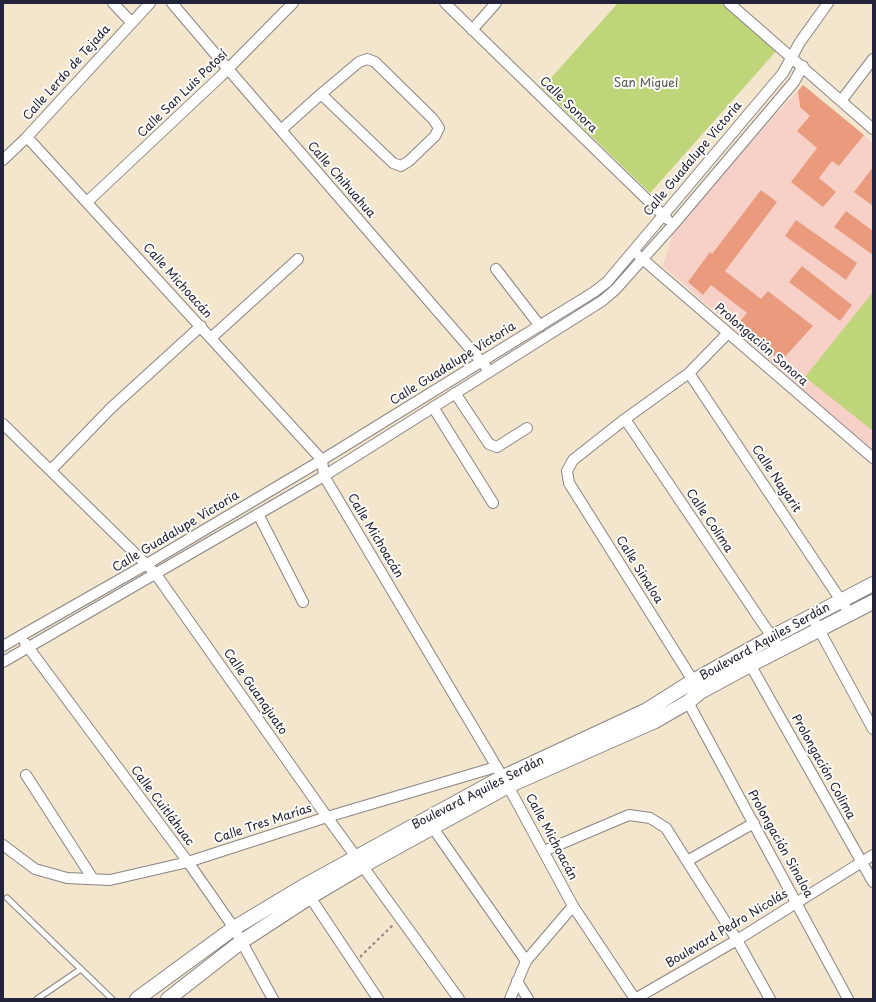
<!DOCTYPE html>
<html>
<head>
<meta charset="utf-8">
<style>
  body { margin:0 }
  #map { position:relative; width:876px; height:1002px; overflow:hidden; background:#f3e6cd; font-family:"Playpen Sans",sans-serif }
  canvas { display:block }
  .frame { position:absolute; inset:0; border:4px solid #22223b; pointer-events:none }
</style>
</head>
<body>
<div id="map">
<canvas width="876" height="1002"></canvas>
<div class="frame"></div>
</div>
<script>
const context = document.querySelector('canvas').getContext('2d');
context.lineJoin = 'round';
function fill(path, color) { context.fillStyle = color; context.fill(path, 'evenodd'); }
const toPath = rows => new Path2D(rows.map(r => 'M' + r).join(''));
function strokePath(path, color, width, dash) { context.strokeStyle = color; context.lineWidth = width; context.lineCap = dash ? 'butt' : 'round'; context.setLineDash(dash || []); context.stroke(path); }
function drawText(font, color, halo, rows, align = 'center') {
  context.font = font + ' "Playpen Sans",sans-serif'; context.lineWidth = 4; context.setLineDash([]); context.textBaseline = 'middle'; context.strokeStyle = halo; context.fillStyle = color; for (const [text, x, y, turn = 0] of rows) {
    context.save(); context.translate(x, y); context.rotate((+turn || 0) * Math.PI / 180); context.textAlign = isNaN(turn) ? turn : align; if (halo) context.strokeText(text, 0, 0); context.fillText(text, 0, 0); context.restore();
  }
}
const built = toPath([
  [803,85,873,143,873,452,663,266,675,226]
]);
const green = toPath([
  [618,3,725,3,779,48,650,193,542,88],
  [873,292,873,431,805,377]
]);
const building = toPath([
  [803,85,864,135,839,166,832,161,819,178,836,192,823,207,791,182,817,148,797,131,810,116,800,107,798,91],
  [873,167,873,206,854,192],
  [761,190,777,202,725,271,761,299,768,291,813,326,781,361,737,325,747,313,711,285,703,295,688,282,710,252,712,254],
  [846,211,873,231,873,255,834,227],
  [796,220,857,263,846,280,785,236],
  [802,266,852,305,840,321,789,282]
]);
const path = toPath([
  [360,957,393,925]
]);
const lane = toPath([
  [7,898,112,999],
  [37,999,81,969]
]);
const street = toPath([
  [113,3,131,22],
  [172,3,228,69,486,367],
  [445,3,667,219],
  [729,3,873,129],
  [472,30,496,3],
  [841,101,873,59],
  [281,130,321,94,359,62,367,59,375,62,433,119,439,128,435,136,409,161,401,166,393,163,321,94],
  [27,137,322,460,324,476,508,786,573,906,635,999],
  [3,160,27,137,150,3],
  [88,201,221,76,293,3],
  [639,256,873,458],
  [496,269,540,326],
  [211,338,298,259],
  [689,373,850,614],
  [455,393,489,444,497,447,527,428],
  [433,407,493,503],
  [625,419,776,643],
  [3,424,155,573,327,817,459,999],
  [51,470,111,408,201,326],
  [258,514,303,602],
  [816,624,873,729],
  [25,643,188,862,234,928,273,999],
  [3,646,147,564,322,460,594,292,607,282,783,73,800,42,828,3],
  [747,659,873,882],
  [3,662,324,476,602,301,615,290,673,225,794,82,803,66],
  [697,687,569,483,567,471,573,460,625,419,689,373,728,333],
  [688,702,848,999],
  [26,775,93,879],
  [433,828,526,961],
  [3,845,35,869,67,878,110,880,188,862,327,817,496,767],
  [544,851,629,815,650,818,666,828,737,940,770,999],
  [687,861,754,823],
  [310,897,378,999],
  [517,981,528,999],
  [510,999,526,961,573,906],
  [635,999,737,940,873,855]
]);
const secondary = toPath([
  [137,999,234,928,304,886,503,777,647,710,693,681,772,637,873,584],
  [168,999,241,942,310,897,364,865,508,786,655,721,688,702,700,692,750,665,873,602]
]);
const streetNames = [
  ["Calle Lerdo de Tejada",67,73,-48],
  ["Calle San Luis Potosí",183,94,-44],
  ["Calle Sonora",568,105,44],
  ["Calle Guadalupe Victoria",693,159,-50],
  ["Calle Chihuahua",341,180,49],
  ["Calle Michoacán",177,281,48],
  ["Prolongación Sonora",761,345,41],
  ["Calle Guadalupe Victoria",453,364,-32],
  ["Calle Nayarit",776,479,56],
  ["Calle Colima",709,521,56],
  ["Calle Guadalupe Victoria",176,532,-31],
  ["Calle Michoacán",375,536,59],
  ["Calle Sinaloa",639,570,58],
  ["Boulevard Aquiles Serdán",765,642,-29],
  ["Calle Guanajuato",255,692,55],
  ["Prolongación Colima",823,767,61],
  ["Boulevard Aquiles Serdán",478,793,-27],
  ["Calle Cuitláhuac",162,806,53],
  ["Calle Tres Marías",263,824,-18],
  ["Calle Michoacán",551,837,62],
  ["Prolongación Sinaloa",780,844,61],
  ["Boulevard Pedro Nicolás",727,929,-31]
];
const parkNames = [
  ["San Miguel",646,84]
];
fill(built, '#f7d1c8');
fill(green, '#bed579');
fill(building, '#ea9b7e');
strokePath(lane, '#8a8484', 7);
strokePath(street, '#8a8484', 12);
strokePath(secondary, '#8a8484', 16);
strokePath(path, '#8a8484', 2, [3, 3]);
strokePath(lane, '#fff', 5);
strokePath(street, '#fff', 10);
strokePath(secondary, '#fff', 14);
drawText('12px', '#22223b', '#fdfcf7', streetNames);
drawText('12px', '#51584e', '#fdfcf7', parkNames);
</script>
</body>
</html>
